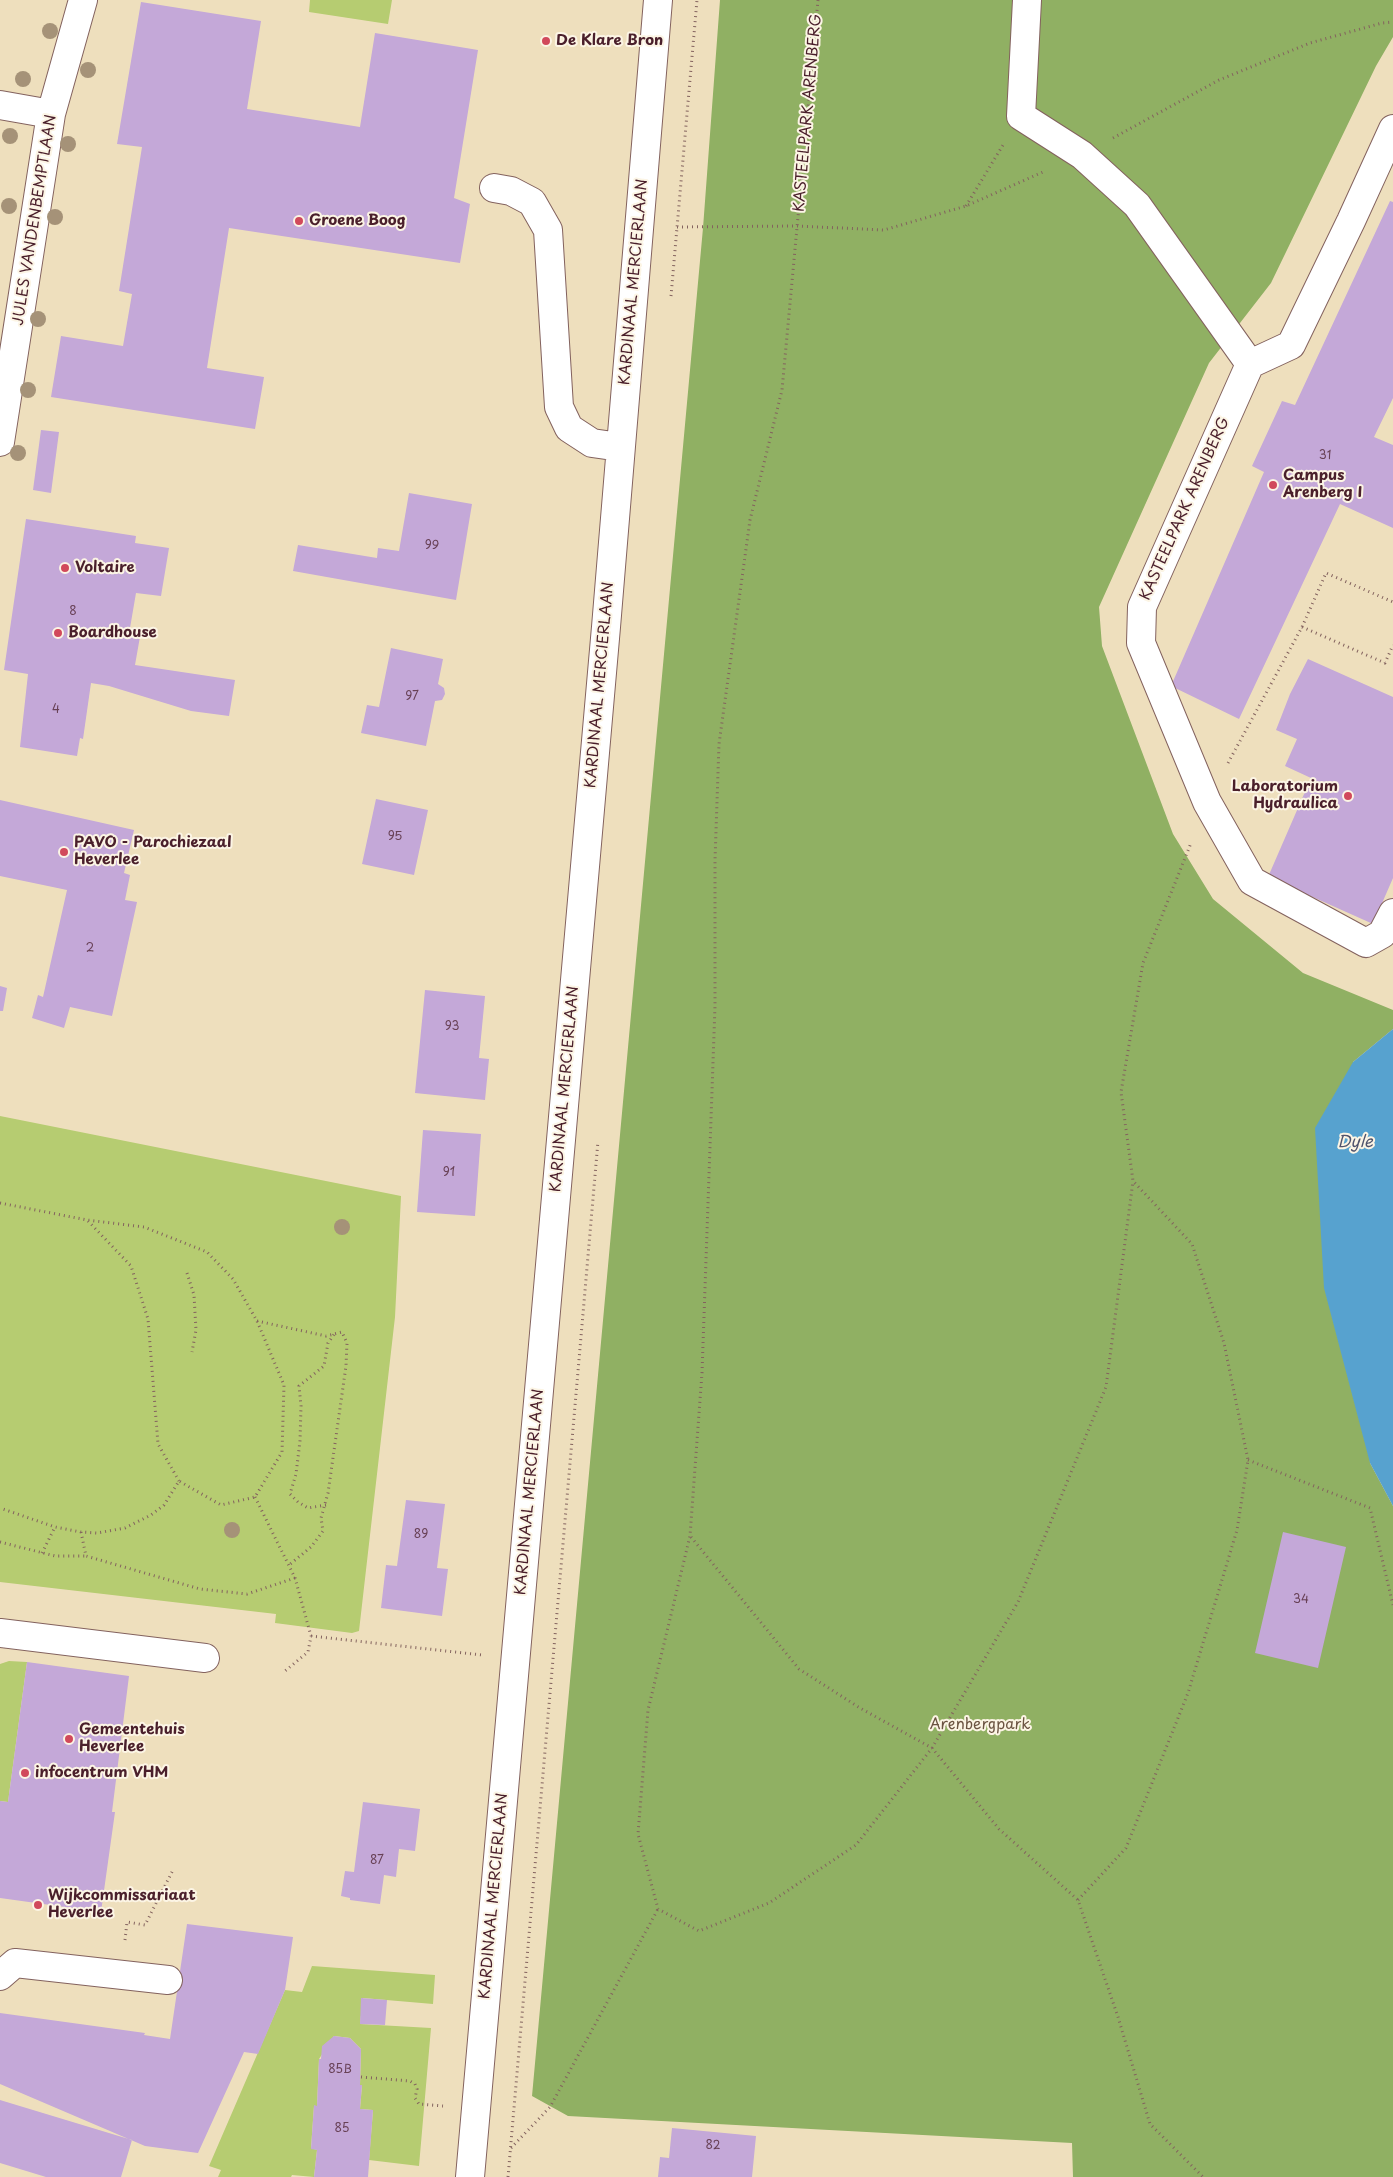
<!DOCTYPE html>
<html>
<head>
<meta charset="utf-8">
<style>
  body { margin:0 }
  canvas { display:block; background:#eedfbd }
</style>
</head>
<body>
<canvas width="1393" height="2177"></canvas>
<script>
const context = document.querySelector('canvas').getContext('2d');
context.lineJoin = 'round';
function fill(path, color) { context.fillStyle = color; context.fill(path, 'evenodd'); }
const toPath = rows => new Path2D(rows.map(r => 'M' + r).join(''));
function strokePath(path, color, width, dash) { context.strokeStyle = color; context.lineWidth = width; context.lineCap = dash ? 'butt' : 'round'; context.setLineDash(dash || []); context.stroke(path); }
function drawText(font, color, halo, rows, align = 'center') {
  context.font = font + ' "Playpen Sans",sans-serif'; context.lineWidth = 4; context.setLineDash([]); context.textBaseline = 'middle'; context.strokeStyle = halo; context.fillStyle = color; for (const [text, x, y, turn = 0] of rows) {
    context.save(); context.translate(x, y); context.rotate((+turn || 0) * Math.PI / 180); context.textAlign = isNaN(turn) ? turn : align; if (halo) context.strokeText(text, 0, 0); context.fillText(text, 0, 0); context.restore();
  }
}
const green = toPath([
  [310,0,392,0,388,24,309,12],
  [0,1116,401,1196,395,1317,359,1631,352,1633,275,1623,276,1614,0,1582],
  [9,1661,27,1662,8,1802,0,1801,0,1664],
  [312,1966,435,1975,433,2004,363,1998,360,2024,431,2028,419,2166,369,2160,373,2110,360,2109,362,2085,360,2085,361,2049,350,2038,334,2036,319,2059,317,2106,314,2106,311,2148,317,2150,314,2177,292,2175,291,2177,218,2177,221,2170,209,2166,285,1990,302,1992]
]);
const forest = toPath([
  [720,0,1393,0,1393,37,1376,66,1271,283,1209,363,1099,607,1102,646,1173,834,1213,899,1303,973,1393,1010,1393,1029,1353,1062,1370,1463,1393,1506,1393,2177,1073,2177,1072,2143,568,2116,532,2096,703,228]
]);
const water = toPath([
  [1393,1029,1393,1506,1370,1463,1324,1288,1315,1128,1353,1062]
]);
const building = toPath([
  [141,2,261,21,247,109,360,127,375,33,478,50,454,198,470,204,460,263,229,228,207,368,264,377,255,429,51,397,61,336,123,346,132,294,119,291,142,147,117,144],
  [1390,201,1393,202,1393,398,1374,437,1393,445,1393,528,1340,504,1239,719,1171,686,1264,472,1252,466,1282,401,1295,405],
  [41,430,59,432,51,493,33,490],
  [409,493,472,504,456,600,293,571,298,545,377,558,378,548,399,551],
  [26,519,136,536,135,543,169,548,161,596,136,593,130,628,141,631,135,665,235,680,229,716,191,711,109,686,91,683,83,739,80,738,77,756,20,747,28,674,4,670],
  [391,648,443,659,438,684,444,688,445,694,442,700,435,701,426,746,361,733,367,705,379,707],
  [1308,659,1393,697,1393,878,1373,924,1268,877,1311,778,1285,766,1297,739,1276,730,1290,694],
  [376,799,428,810,414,875,362,864],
  [0,800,134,830,124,873,130,875,125,900,137,902,112,1016,70,1007,64,1028,32,1018,38,995,43,997,67,890,0,876],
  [0,986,7,988,3,1011,0,1011],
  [425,990,485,996,479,1058,489,1059,485,1100,415,1093],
  [423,1130,481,1134,475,1216,417,1212],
  [406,1500,445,1504,437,1568,448,1569,442,1616,381,1608,386,1565,397,1566],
  [1283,1532,1346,1547,1318,1668,1255,1653],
  [27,1662,129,1676,112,1812,115,1812,101,1912,0,1898,0,1801,8,1802],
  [363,1802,420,1809,415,1851,399,1849,396,1877,384,1875,380,1904,350,1900,350,1898,341,1896,345,1871,354,1872],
  [187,1924,293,1937,285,1990,258,2054,244,2052,198,2153,145,2146,0,2084,0,2013,145,2033,144,2035,170,2039],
  [361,1998,387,2000,385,2025,360,2024],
  [334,2036,350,2038,361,2049,360,2085,362,2085,360,2109,373,2110,368,2177,314,2177,317,2150,311,2149,314,2105,317,2106,319,2059,321,2059,322,2046],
  [0,2100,132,2140,121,2177,46,2177,0,2163],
  [672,2128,756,2136,752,2177,658,2177,660,2157,669,2158]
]);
const path = toPath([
  [818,0,782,390,750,520,719,744,715,860,715,1006,702,1373,690,1536,648,1710,638,1834,658,1909,699,1931,769,1903,856,1845,932,1748,1018,1602,1106,1387,1133,1181],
  [1113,138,1219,80,1310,43,1382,23,1393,22],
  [966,206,1003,145],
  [677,227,797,226,884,230,966,206,1043,172],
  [671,296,697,0],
  [1302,627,1385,663,1393,645],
  [1228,763,1302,627,1326,573,1393,602],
  [0,1203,87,1220,144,1227,207,1252,233,1279,257,1321,284,1385,282,1452,255,1497,221,1505,179,1481,164,1505,151,1515,125,1528,97,1533,81,1532,55,1527,0,1508],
  [88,1221,131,1266,148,1319,158,1444,179,1481],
  [187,1273,194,1295,196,1330,192,1352],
  [257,1321,326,1336,342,1332,347,1343,346,1366,328,1493,321,1518,323,1531,311,1547,289,1565],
  [1248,1460,1370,1508,1393,1605],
  [255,1497,295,1578,311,1636,308,1652,285,1671],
  [326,1505,308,1508,298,1502,290,1494,296,1474,300,1441,301,1406,299,1386,324,1366,328,1343,335,1333],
  [81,1532,86,1556,200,1589,247,1594,295,1578],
  [691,1537,799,1669,860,1708,932,1748,999,1829,1078,1900,1118,2017,1150,2124,1203,2177],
  [0,1542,55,1556,86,1556],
  [42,1553,55,1527],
  [311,1636,482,1655],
  [1078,1900,1126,1848,1188,1693,1237,1530,1248,1460,1224,1343,1192,1244,1133,1181,1121,1092,1143,963,1191,843],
  [125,1940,127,1922,145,1925,173,1870],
  [361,2077,410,2081,415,2084,417,2089,415,2098,419,2104,443,2106],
  [511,2148,550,2107,658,1909],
  [508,2177,598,1141]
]);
const minor = toPath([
  [1027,0,1021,116,1082,155,1137,205,1250,364],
  [0,105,51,114],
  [1393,129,1351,221,1291,345,1250,364,1142,607,1141,643,1207,802,1252,881,1366,943,1382,934,1393,913],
  [494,188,511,191,532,202,548,230,559,407,569,428,592,443,620,447],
  [0,442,51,114,83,0],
  [0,1633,205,1658],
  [0,1976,15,1963,168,1980],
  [470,2177,606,627,658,0]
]);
const trees = [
  [50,31],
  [88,70],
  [23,79],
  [10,136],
  [68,144],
  [9,206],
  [55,217],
  [38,319],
  [28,390],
  [18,453],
  [342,1227],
  [232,1530]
];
const markers = [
  [546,41,5,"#d1495b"],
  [299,221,5,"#d1495b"],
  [1273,485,5,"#d1495b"],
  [65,568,5,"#d1495b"],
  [58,633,5,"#d1495b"],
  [1348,796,5,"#d1495b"],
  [64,852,5,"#d1495b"],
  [69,1739,5,"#d1495b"],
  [25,1773,5,"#d1495b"],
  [38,1905,5,"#d1495b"]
];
const numberNames = [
  ["31",1325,456],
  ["99",432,546],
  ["8",73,612],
  ["97",412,697],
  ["4",56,710],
  ["95",395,837],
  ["2",90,949],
  ["93",452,1027],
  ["91",449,1173],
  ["89",421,1535],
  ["34",1301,1600],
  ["87",377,1861],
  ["85B",340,2070],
  ["85",342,2129],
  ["82",713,2146]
];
const poiNames = [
  ["De Klare Bron",556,41],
  ["Groene Boog",309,221],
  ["Campus",1283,476],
  ["Arenberg I",1283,493],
  ["Voltaire",75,568],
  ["Boardhouse",68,633],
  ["Laboratorium",1338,787,"right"],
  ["Hydraulica",1338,804,"right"],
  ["PAVO - Parochiezaal",74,843],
  ["Heverlee",74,860],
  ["Gemeentehuis",79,1730],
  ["Heverlee",79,1747],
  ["infocentrum VHM",35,1773],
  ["Wijkcommissariaat",48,1896],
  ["Heverlee",48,1913]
];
const streetNames = [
  ["KASTEELPARK ARENBERG",808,113,-85],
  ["JULES VANDENBEMPTLAAN",35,220,-81],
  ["KARDINAAL MERCIERLAAN",634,282,-85],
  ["KASTEELPARK ARENBERG",1185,509,-66],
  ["KARDINAAL MERCIERLAAN",600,685,-85],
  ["KARDINAAL MERCIERLAAN",565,1089,-85],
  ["KARDINAAL MERCIERLAAN",530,1492,-85],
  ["KARDINAAL MERCIERLAAN",494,1896,-85]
];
const parkNames = [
  ["Arenbergpark",980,1725]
];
const waterNames = [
  ["Dyle",1355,1143]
];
fill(green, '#b6cc71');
fill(forest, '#90b063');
fill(water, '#57a2cf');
fill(building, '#c4a8d8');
strokePath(minor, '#83625e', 30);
strokePath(path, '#83625e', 3, [1, 4]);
strokePath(minor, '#fff', 28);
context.fillStyle = '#a59278';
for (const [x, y] of trees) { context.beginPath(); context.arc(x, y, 8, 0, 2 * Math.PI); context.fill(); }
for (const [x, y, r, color] of markers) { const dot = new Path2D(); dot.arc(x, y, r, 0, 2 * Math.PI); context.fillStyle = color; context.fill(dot); strokePath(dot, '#fcf5e5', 2); }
drawText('12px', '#684156', null, numberNames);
drawText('bold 15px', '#4a1f2b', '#fcf5e5', poiNames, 'left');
drawText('15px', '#4a1f2b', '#fcf5e5', streetNames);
drawText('15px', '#6a5340', '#fcf5e5', parkNames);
drawText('italic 16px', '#4f536d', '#fcf5e5', waterNames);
</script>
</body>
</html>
